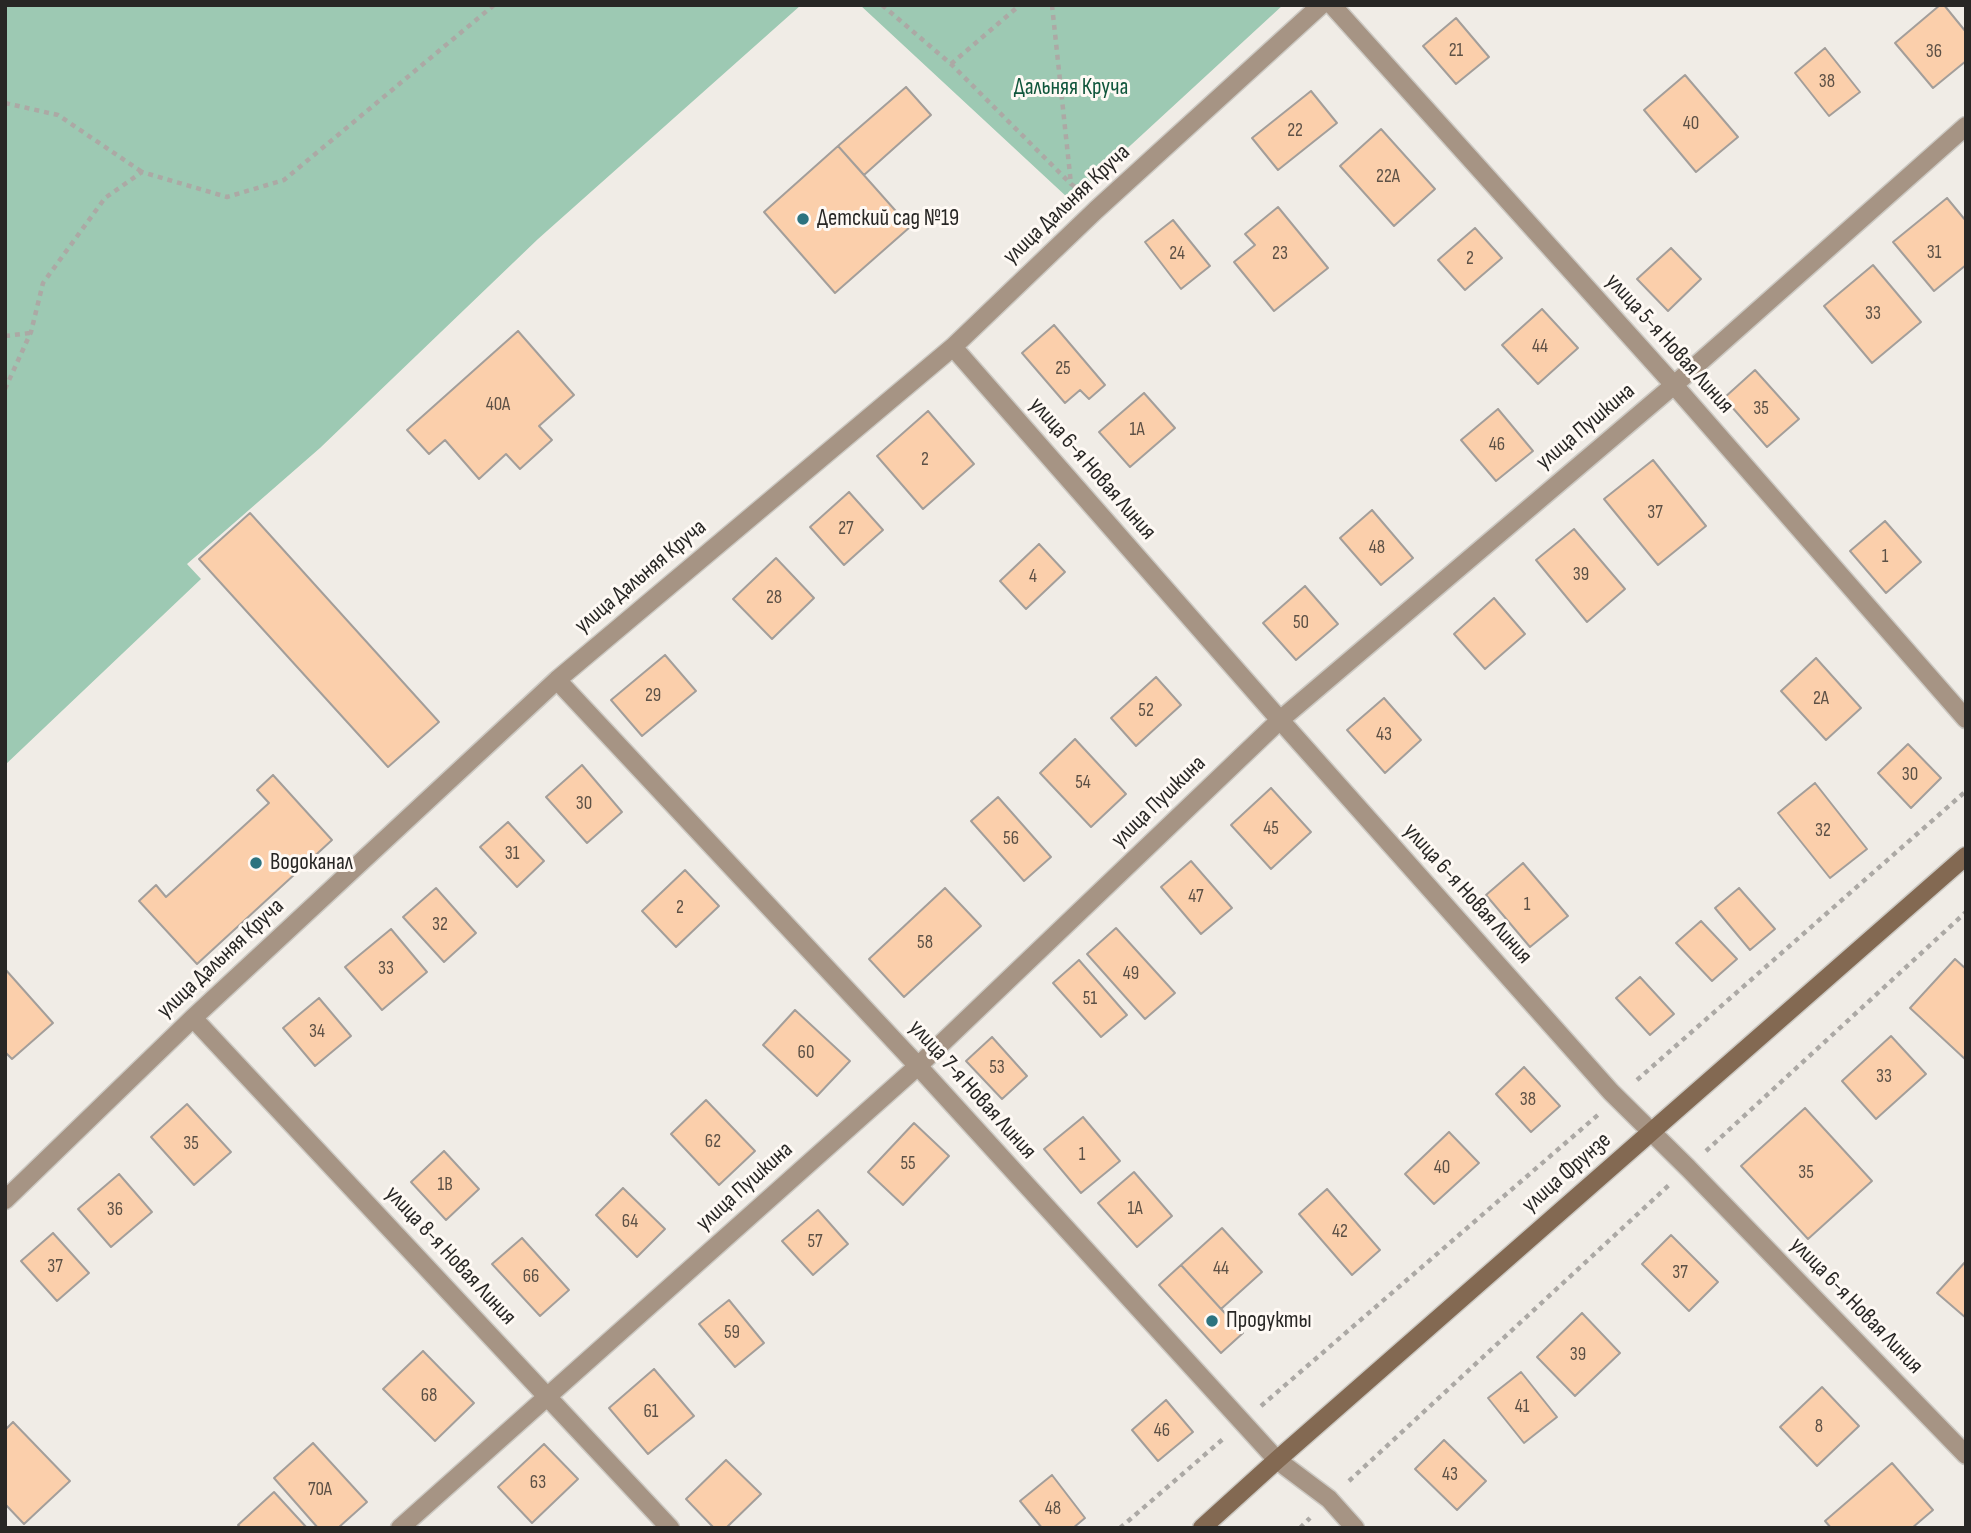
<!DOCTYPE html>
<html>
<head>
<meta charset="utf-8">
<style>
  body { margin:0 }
  #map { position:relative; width:1971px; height:1533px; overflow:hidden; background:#f0ece6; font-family:"Sofia Sans Condensed",sans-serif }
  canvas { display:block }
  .frame { position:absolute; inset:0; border:7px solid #282725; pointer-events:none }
</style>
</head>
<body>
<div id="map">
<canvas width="1971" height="1533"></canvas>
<div class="frame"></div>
</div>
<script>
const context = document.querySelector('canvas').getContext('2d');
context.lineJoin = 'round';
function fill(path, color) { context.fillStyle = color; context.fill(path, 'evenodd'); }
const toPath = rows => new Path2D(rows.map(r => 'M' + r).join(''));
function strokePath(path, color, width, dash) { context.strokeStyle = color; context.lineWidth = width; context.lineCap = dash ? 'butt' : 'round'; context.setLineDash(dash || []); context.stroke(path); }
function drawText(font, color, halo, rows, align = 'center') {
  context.font = font + ' "Sofia Sans Condensed",sans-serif'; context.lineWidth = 6; context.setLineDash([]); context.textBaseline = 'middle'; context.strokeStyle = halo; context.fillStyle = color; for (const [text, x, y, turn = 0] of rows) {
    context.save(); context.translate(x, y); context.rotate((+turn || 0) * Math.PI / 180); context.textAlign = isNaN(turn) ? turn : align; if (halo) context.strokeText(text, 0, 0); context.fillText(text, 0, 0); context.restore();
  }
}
const green = toPath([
  [5,5,801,5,538,239,320,448,187,564,201,579,5,765],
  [860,5,1283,5,1081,191,1068,198]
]);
const building = toPath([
  [1940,5,1944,5,1966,32,1966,61,1933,88,1895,43,1940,5],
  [1456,18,1489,57,1456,84,1423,46,1456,18],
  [1825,48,1860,92,1829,116,1795,73,1825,48],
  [1685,75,1738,137,1696,172,1644,110,1685,75],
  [906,87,931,115,864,175,838,146,906,87],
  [1311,91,1337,123,1278,170,1252,138,1311,91],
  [1381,129,1435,189,1394,226,1340,166,1381,129],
  [838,146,910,227,835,293,764,212,838,146],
  [1947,198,1966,221,1966,265,1934,291,1893,242,1947,198],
  [1278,207,1328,268,1274,311,1234,262,1255,245,1245,234,1278,207],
  [1173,220,1210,266,1181,289,1145,242,1173,220],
  [1475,228,1502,258,1465,290,1438,260,1475,228],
  [1671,248,1701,279,1668,311,1637,279,1671,248],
  [1873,265,1921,322,1872,363,1824,306,1873,265],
  [1542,309,1578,348,1538,384,1502,345,1542,309],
  [1054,325,1105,385,1089,399,1080,390,1065,403,1022,353,1054,325],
  [518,331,574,395,539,426,552,440,520,469,506,454,479,479,445,440,429,454,407,430,518,331],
  [1755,370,1799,419,1767,447,1724,398,1755,370],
  [1144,393,1175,428,1130,467,1099,432,1144,393],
  [1498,409,1533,451,1496,481,1461,440,1498,409],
  [928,411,974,464,923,509,877,456,928,411],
  [1653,460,1706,526,1658,565,1604,499,1653,460],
  [849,492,883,530,844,565,810,527,849,492],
  [1372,510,1413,558,1381,585,1340,538,1372,510],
  [250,513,439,722,388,767,199,559,250,513],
  [1885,521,1921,562,1886,593,1850,551,1885,521],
  [1574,529,1625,589,1587,622,1536,560,1574,529],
  [1039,544,1065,572,1026,609,1000,581,1039,544],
  [776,558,814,598,772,639,733,599,776,558],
  [1305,586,1338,624,1296,660,1263,623,1305,586],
  [1494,598,1525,634,1485,669,1454,634,1494,598],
  [665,655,696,691,642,736,611,700,665,655],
  [1816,658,1861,708,1826,740,1781,691,1816,658],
  [1156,677,1181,705,1136,746,1111,718,1156,677],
  [1384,698,1421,740,1385,773,1347,730,1384,698],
  [1075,739,1126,794,1091,827,1040,773,1075,739],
  [1908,744,1941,778,1911,808,1878,773,1908,744],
  [582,765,622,812,587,843,546,797,582,765],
  [273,775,332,840,197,964,139,901,156,885,166,897,269,803,257,790,273,775],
  [1815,783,1867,849,1830,878,1778,813,1815,783],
  [1271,788,1311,832,1271,869,1231,825,1271,788],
  [998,797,1051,857,1024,881,971,821,998,797],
  [508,822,544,861,517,887,480,847,508,822],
  [1191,861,1232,908,1201,934,1161,887,1191,861],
  [1523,863,1568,916,1530,947,1486,895,1523,863],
  [685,870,719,906,676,947,642,911,685,870],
  [436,888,476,933,444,962,403,917,436,888],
  [945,888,981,926,904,997,869,959,945,888],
  [1739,888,1775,929,1750,950,1715,908,1739,888],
  [1701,921,1737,959,1712,981,1676,943,1701,921],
  [1116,928,1175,993,1145,1019,1087,954,1116,928],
  [391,929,427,972,382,1010,345,967,391,929],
  [1955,959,1966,969,1966,1060,1910,1008,1955,959],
  [1079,960,1127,1015,1101,1037,1053,983,1079,960],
  [5,969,53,1023,12,1059,5,1052,5,969],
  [1640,977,1674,1014,1650,1035,1616,998,1640,977],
  [319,998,351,1036,315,1066,283,1028,319,998],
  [795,1010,850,1061,817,1096,763,1045,795,1010],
  [1891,1036,1926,1074,1876,1119,1842,1081,1891,1036],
  [992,1037,1027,1076,1002,1099,966,1061,992,1037],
  [1524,1067,1560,1106,1531,1132,1496,1094,1524,1067],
  [706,1100,755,1151,719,1185,671,1134,706,1100],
  [187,1104,231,1152,194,1185,151,1137,187,1104],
  [1805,1108,1872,1181,1808,1239,1741,1166,1805,1108],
  [1083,1117,1120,1161,1081,1193,1044,1149,1083,1117],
  [914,1123,949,1156,903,1205,868,1172,914,1123],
  [1449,1132,1479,1163,1434,1204,1405,1174,1449,1132],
  [444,1151,479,1189,446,1220,411,1182,444,1151],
  [1134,1172,1172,1216,1137,1247,1098,1203,1134,1172],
  [119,1174,152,1212,111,1247,78,1209,119,1174],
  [623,1188,665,1229,637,1257,596,1215,623,1188],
  [1327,1189,1380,1250,1352,1275,1299,1214,1327,1189],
  [818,1210,848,1244,813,1275,782,1241,818,1210],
  [1222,1228,1262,1272,1221,1309,1181,1265,1222,1228],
  [53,1233,89,1273,57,1301,21,1261,53,1233],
  [1671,1235,1718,1282,1689,1311,1642,1264,1671,1235],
  [522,1238,569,1290,540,1316,492,1264,522,1238],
  [1966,1261,1966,1318,1937,1293,1966,1261],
  [1181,1265,1243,1333,1221,1353,1159,1285,1181,1265],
  [729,1300,764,1343,735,1367,699,1324,729,1300],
  [1582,1313,1620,1353,1575,1396,1537,1357,1582,1313],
  [423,1351,474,1403,435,1441,383,1389,423,1351],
  [654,1369,694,1416,648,1454,609,1408,654,1369],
  [1521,1372,1557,1417,1524,1443,1488,1398,1521,1372],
  [1822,1387,1859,1426,1817,1466,1780,1427,1822,1387],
  [1166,1400,1193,1432,1158,1461,1132,1430,1166,1400],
  [13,1422,70,1481,24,1524,5,1504,5,1430,13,1422],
  [1444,1440,1486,1481,1457,1510,1415,1469,1444,1440],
  [313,1443,367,1502,338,1528,318,1528,274,1478,313,1443],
  [544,1444,578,1479,532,1523,498,1487,544,1444],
  [726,1460,761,1494,726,1528,714,1528,686,1499,726,1460],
  [1892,1463,1933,1510,1912,1528,1831,1528,1825,1521,1892,1463],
  [1052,1475,1085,1518,1073,1528,1042,1528,1020,1501,1052,1475],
  [274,1492,307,1528,241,1528,238,1525,274,1492]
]);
const path = toPath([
  [882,5,951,64,1071,184],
  [1052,5,1071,184,1080,190],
  [951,64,1020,5],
  [5,103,58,115,142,172],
  [5,336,30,333],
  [5,389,31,332,43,283,105,198,142,172,227,197,284,180,494,5],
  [1637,1080,1966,791],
  [1706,1151,1966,912],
  [1261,1406,1599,1114],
  [1349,1481,1669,1185],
  [1120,1528,1223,1439],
  [1300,1528,1310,1518]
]);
const street = toPath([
  [1332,5,1674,385,1966,719],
  [953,347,1280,720,1611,1092,1688,1168,1966,1455],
  [557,680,918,1066,1277,1460,1329,1499,1355,1528],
  [193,1018,670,1528],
  [5,1200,193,1018,557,680,953,347,1096,210,1321,5],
  [400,1528,918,1066,1280,720,1674,385,1966,126]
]);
const secondary = toPath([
  [1202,1528,1277,1460,1966,856]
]);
const markers = [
  [803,219,7,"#2c737f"],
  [256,863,7,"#2c737f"],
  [1212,1321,7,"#2c737f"]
];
const numberNames = [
  ["21",1456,51],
  ["36",1934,52],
  ["38",1827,82],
  ["40",1691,124],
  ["22",1295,131],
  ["22А",1388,177],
  ["31",1934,253],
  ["24",1177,254],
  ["23",1280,254],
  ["2",1470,259],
  ["33",1873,314],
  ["44",1540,347],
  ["25",1063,369],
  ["40А",498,405],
  ["35",1761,409],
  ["1А",1137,430],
  ["46",1497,445],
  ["2",925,460],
  ["37",1655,513],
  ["27",846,529],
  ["48",1377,548],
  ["1",1885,557],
  ["39",1581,575],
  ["4",1033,577],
  ["28",774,598],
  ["50",1301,623],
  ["29",653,696],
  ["2А",1821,699],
  ["52",1146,711],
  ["43",1384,735],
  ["30",1910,775],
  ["54",1083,783],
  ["30",584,804],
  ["45",1271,829],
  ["32",1823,831],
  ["56",1011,839],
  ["31",512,854],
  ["47",1196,897],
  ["1",1527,905],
  ["2",680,908],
  ["32",440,925],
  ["58",925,943],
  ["33",386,969],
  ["49",1131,974],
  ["51",1090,999],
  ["34",317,1032],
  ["60",806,1053],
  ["53",997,1068],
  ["33",1884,1077],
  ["38",1528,1100],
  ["62",713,1142],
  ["35",191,1144],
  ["1",1082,1155],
  ["55",908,1164],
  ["40",1442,1168],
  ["35",1806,1173],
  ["1В",445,1185],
  ["1А",1135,1209],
  ["36",115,1210],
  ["64",630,1222],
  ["42",1340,1232],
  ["57",815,1242],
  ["37",55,1267],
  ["44",1221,1269],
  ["37",1680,1273],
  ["66",531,1277],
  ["59",732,1333],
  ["39",1578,1355],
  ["68",429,1396],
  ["41",1522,1407],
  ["61",651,1412],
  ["8",1819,1427],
  ["46",1162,1431],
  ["43",1450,1475],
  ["63",538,1483],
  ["70А",320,1490],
  ["48",1053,1509]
];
const parkNames = [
  ["Дальняя Круча",1071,88]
];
const streetNames = [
  ["улица Дальняя Круча",1067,205,-43],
  ["улица 5-я Новая Линия",1669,344,48],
  ["улица Пушкина",1586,427,-40],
  ["улица 6-я Новая Линия",1092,469,49],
  ["улица Дальняя Круча",641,577,-40],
  ["улица Пушкина",1159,802,-44],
  ["улица 6-я Новая Линия",1467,894,48],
  ["улица Дальняя Круча",221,959,-43],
  ["улица 7-я Новая Линия",972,1090,48],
  ["улица Фрунзе",1567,1173,-41],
  ["улица Пушкина",745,1187,-42],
  ["улица 8-я Новая Линия",450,1256,47],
  ["улица 6-я Новая Линия",1856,1306,46]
];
const poiNames = [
  ["Детский сад №19",817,219],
  ["Водоканал",270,863],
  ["Продукты",1226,1321]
];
fill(green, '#9dc9b3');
fill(building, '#fbcfab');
strokePath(building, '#a39e9a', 2);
strokePath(street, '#ccc9c3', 21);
strokePath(secondary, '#ccc9c3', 21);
strokePath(path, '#aca9a5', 4.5, [5, 5]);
strokePath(street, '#a69484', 18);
strokePath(secondary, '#836952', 18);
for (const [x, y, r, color] of markers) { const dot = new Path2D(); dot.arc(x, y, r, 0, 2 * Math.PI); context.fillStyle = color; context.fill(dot); strokePath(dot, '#fef9f4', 2.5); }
drawText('19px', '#5d5146', null, numberNames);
drawText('23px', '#11563c', '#fef9f4', parkNames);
drawText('23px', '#282725', '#fef9f4', streetNames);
drawText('23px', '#282725', '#fef9f4', poiNames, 'left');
</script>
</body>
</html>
